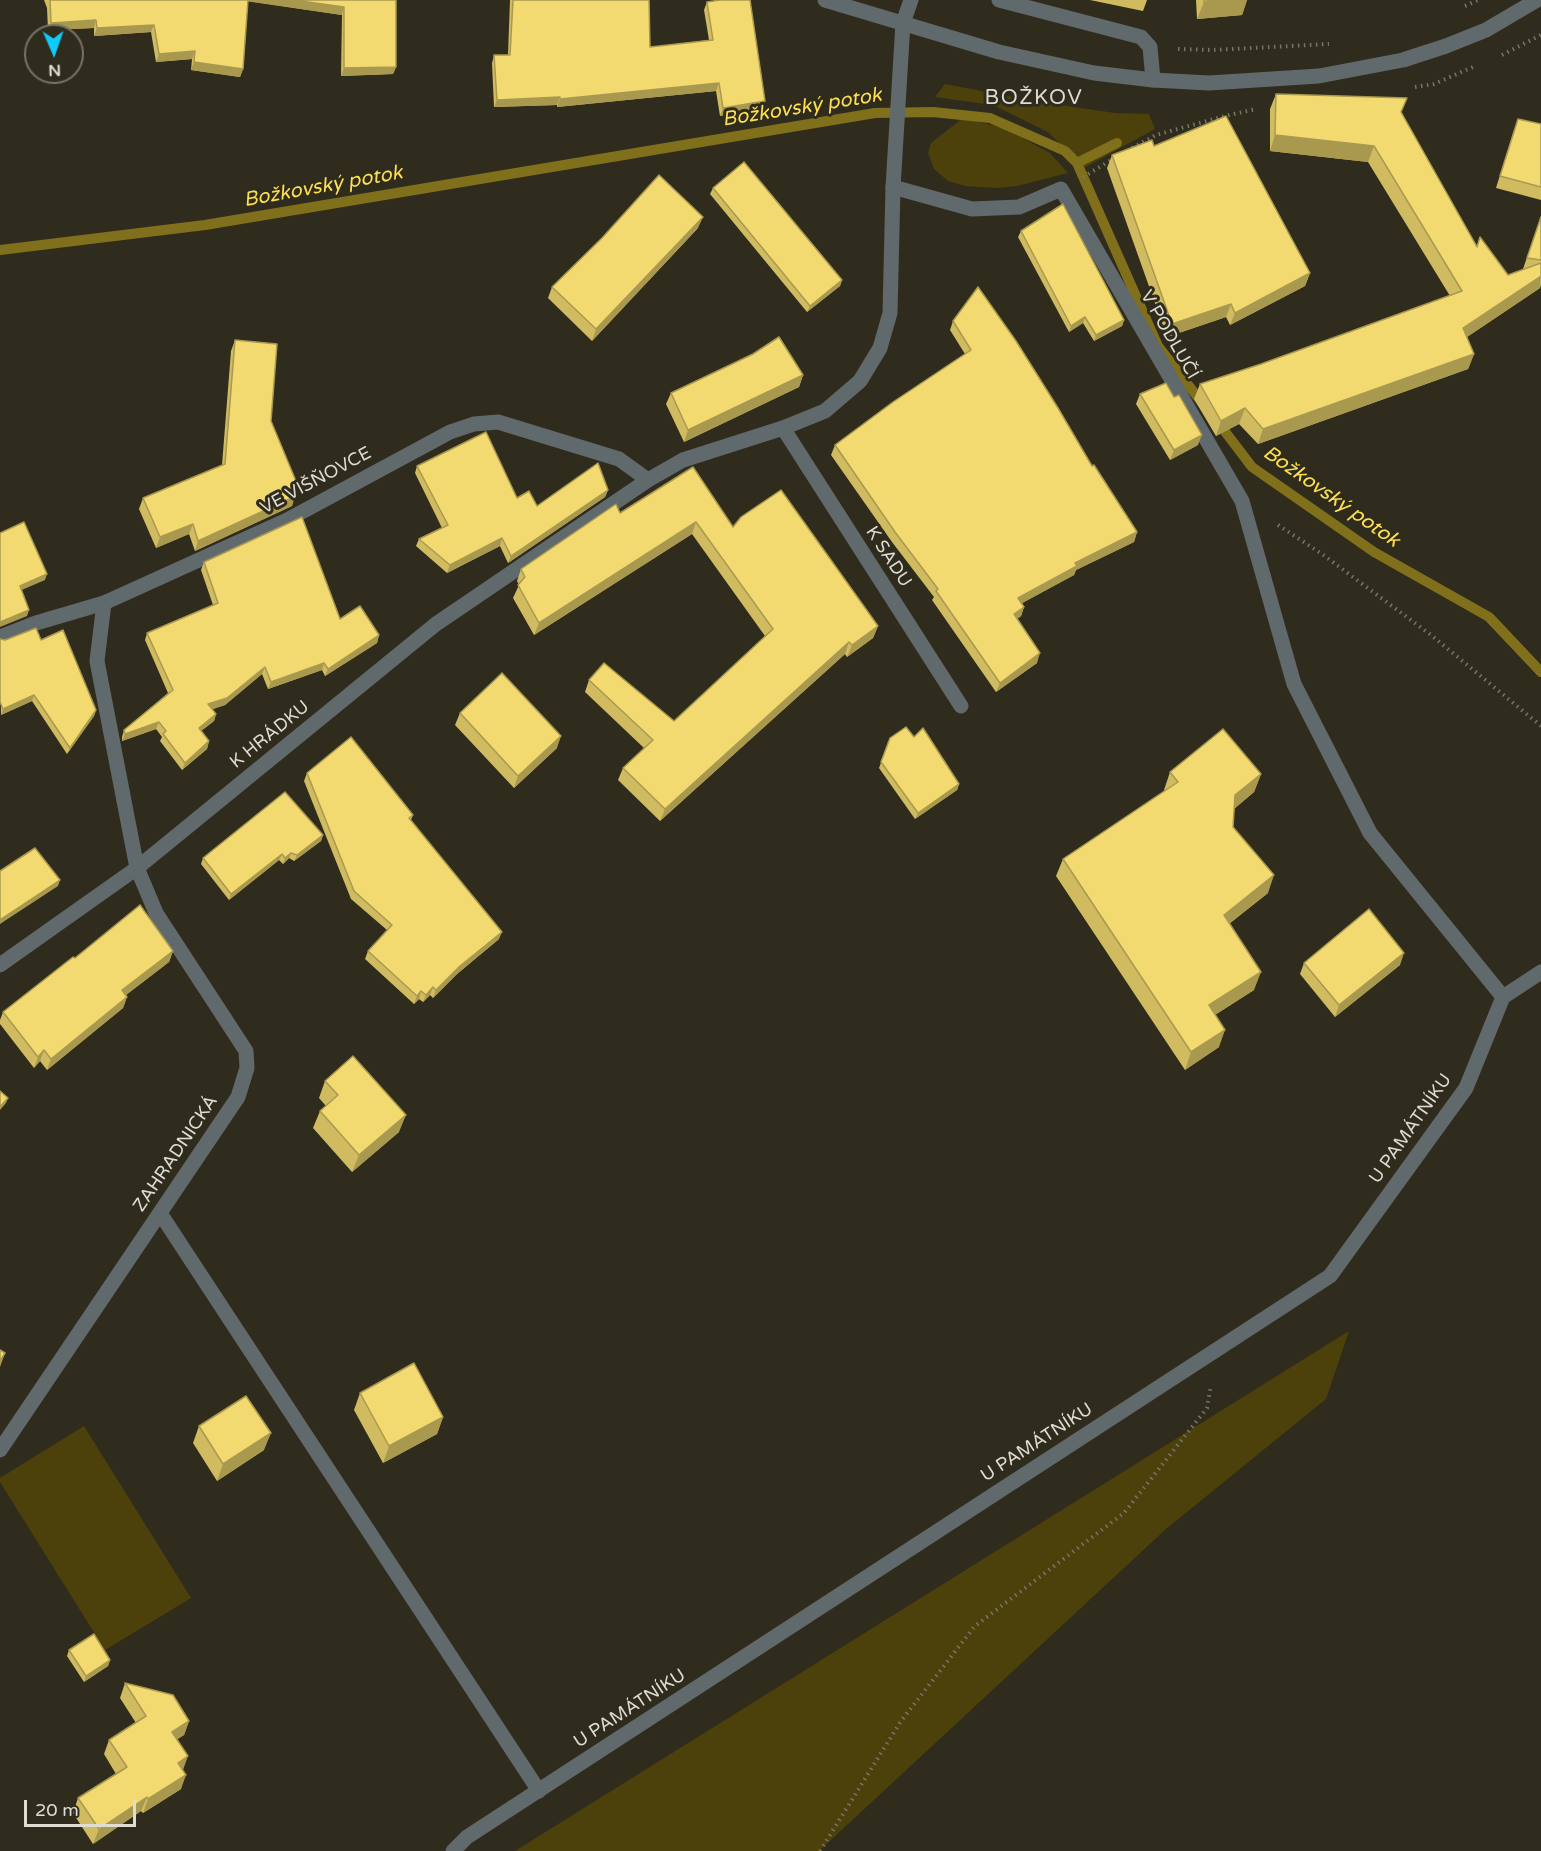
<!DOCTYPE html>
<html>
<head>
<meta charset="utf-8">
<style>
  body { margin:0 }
  #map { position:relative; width:1541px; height:1851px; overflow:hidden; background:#302c1d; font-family:"Varela Round",sans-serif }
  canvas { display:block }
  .north { position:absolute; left:24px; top:24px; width:60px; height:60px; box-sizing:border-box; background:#302c1d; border:2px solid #767266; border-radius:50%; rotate:178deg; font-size:16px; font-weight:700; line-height:24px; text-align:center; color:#dedcd3 }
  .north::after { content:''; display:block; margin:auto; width:21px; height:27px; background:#0fcafa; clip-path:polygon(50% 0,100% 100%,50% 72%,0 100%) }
  .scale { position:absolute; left:24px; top:1800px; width:112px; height:27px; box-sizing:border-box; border:3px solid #dedcd3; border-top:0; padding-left:8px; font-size:18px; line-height:21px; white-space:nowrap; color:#dedcd3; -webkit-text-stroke:4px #302c1d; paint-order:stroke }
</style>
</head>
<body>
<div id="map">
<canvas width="1541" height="1851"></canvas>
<div class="north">N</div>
<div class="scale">20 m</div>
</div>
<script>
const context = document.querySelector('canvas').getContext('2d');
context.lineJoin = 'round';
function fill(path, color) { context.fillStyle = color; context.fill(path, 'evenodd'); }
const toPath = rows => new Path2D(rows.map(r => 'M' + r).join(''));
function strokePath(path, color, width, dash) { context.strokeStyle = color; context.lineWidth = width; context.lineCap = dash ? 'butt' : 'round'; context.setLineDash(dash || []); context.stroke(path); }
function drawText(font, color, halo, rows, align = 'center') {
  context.font = font + ' "Varela Round",sans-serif'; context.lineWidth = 6; context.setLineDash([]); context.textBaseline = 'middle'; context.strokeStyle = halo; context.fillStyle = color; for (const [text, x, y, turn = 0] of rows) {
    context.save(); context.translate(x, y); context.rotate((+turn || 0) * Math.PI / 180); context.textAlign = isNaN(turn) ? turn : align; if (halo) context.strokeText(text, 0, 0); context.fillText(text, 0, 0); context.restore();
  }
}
const green = toPath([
  [945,84,1039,102,1115,113,1149,114,1155,129,1084,168,1048,132,993,105,935,97],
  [963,118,1004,128,1050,153,1068,173,1017,186,997,188,965,186,948,181,934,169,928,153,931,143],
  [1349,1331,1326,1399,1166,1529,819,1851,515,1851],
  [84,1426,191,1598,105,1650,0,1482,0,1478]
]);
const stream = toPath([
  [1077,163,1117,143],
  [0,250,205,225,875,113,933,112,990,118,1065,151,1077,163,1158,346,1203,404],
  [1217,421,1252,467,1374,552,1489,617,1541,672]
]);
const path = toPath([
  [1465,6,1478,0],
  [1178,49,1213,50,1329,44],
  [1502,55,1541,35],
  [1415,87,1434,84,1473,67],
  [1132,148,1156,135,1225,116,1256,109],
  [1083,177,1113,159],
  [1278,525,1322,554,1431,635,1541,726],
  [820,1851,901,1721,975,1626,1124,1513,1207,1408,1211,1385]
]);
const service = toPath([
  [999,0,1141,37,1150,47,1153,80],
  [903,23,911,0],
  [160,1213,539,1791]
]);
const minor = toPath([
  [893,187,972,209,1019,207,1061,189,1242,501,1294,684,1370,833,1503,997],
  [783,428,961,706],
  [0,637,36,623,104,603],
  [0,1450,238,1097,247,1068,246,1051,156,913,137,868],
  [453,1851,467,1837,1330,1276,1466,1088,1503,997,1541,972]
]);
const tertiary = toPath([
  [825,0,999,52,1094,73,1153,80,1209,83,1319,76,1403,60,1446,46,1486,30,1537,0],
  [137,868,97,661,104,603,287,520,450,432,474,424,498,422,619,459,648,480],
  [0,965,137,868,436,624,648,480,683,460,783,428,825,411,860,381,880,348,890,313,893,187,903,23]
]);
const wall = toPath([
  [44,0,396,0,396,67,393,74,341,76,342,15,248,1,243,69,240,77,191,70,192,59,156,62,151,32,94,36,94,28,48,30,47,8],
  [510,0,649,0,650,47,709,40,704,10,707,2,765,101,762,109,720,116,716,91,557,107,557,105,494,107,492,63,494,55,508,55],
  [1090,0,1147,0,1143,11],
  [1196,0,1247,0,1242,15,1197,19],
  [1276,94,1401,113,1477,246,1508,275,1523,269,1541,216,1541,285,1540,288,1467,337,1474,354,1468,369,1258,444,1239,424,1216,436,1194,399,1200,384,1261,364,1450,296,1368,162,1270,151,1270,109],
  [1541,124,1541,200,1496,188,1514,130],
  [1154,146,1310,273,1305,286,1230,325,1226,317,1167,337,1107,168,1112,155],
  [713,188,842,280,840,286,807,312,710,194],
  [698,228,592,341,548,298,552,287],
  [1021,231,1124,320,1122,326,1094,341,1083,323,1069,332,1018,237],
  [953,321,1092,466,1137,532,1134,542,1076,570,1074,575,1022,603,1024,607,1021,616,1017,619,1037,663,996,692,932,600,934,597,892,542,831,455,835,445,965,354,950,330],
  [235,340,271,421,298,486,292,506,195,551,189,534,156,548,139,509,143,498,222,465,231,351],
  [803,375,799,387,684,442,666,404,671,393],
  [1140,394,1198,445,1170,460,1136,404],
  [417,466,517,498,537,506,608,490,605,497,508,563,500,546,447,573,416,546,419,539,442,528,415,473],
  [693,467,733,527,878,626,873,638,847,657,845,654,660,821,618,780,623,768,644,748,585,692,589,680,674,721,765,636,692,534,534,635,513,598,519,585,517,581,521,569,620,513],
  [204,562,379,635,377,643,325,676,322,670,268,689,262,674,225,705,212,709,216,714,214,721,201,731,209,741,207,749,182,770,160,741,162,737,156,729,122,741,122,737,124,730,168,693,145,640,147,633,213,605,201,570],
  [0,639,41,640,96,710,94,716,67,754,32,701,1,715],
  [460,713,557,748,514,788,455,725],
  [914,737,959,784,957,790,915,819,879,768,890,738],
  [1170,772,1261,774,1254,792,1234,809,1233,827,1268,893,1229,924,1254,990,1215,1015,1219,1047,1185,1070,1056,876,1063,859,1164,791,1164,790],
  [307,773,413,815,411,820,499,939,457,974,433,998,430,995,423,1002,419,999,414,1004,365,959,368,951,387,930,351,899,304,781],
  [323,835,321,841,294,861,289,858,283,864,279,860,229,900,201,864,203,858],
  [173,951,169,962,126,995,127,997,123,1008,47,1070,40,1061,34,1068,0,1024,0,1020,3,1012,75,958],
  [1304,963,1400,965,1335,1017,1300,974],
  [325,1081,399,1132,352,1172,313,1128,320,1111,326,1106,319,1098],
  [360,1393,443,1417,437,1434,383,1463,354,1410],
  [199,1426,264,1450,217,1481,193,1443],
  [69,1650,110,1660,108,1666,84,1682,67,1656],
  [125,1683,189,1721,184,1735,177,1739,183,1770,181,1789,143,1813,141,1811,93,1844,73,1813,78,1798,116,1774,104,1754,109,1740,136,1723,120,1698]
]);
const shadedWall = toPath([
  [246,0,294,0,344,7,342,15,245,1],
  [1221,0,1247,0,1242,15,1197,19,1204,2],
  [96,20,94,28,48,30,51,23],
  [154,25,151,32,94,36,97,28],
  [195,51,192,59,156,62,159,54],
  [194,62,243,69,240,77,191,70],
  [396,67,393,74,341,76,344,68],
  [719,83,716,91,557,107,560,99],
  [560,97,557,105,494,107,497,100],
  [765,101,762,109,720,116,723,108],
  [1275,135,1374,146,1368,162,1270,151],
  [703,217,698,228,592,341,596,329],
  [1310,273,1305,286,1230,325,1235,313],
  [1541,276,1540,288,1458,343,1463,328],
  [842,280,840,286,807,312,810,306],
  [1231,304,1226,317,1167,337,1172,324],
  [1085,317,1083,323,1069,332,1071,326],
  [1124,320,1122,326,1094,341,1096,335],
  [1474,354,1468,369,1258,444,1263,429],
  [803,375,799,387,684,442,688,430],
  [1245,408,1239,424,1216,436,1221,421],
  [1202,435,1198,445,1170,460,1174,450],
  [298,486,292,506,195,551,198,541],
  [608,490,605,497,508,563,511,556],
  [696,522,692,534,534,635,539,623],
  [193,524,189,534,156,548,160,537],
  [1137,532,1134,542,1076,570,1074,575,1015,607,1018,598,1075,563],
  [502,538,500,546,447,573,450,565],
  [47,574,45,580,17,592,20,586],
  [1024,607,1021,616,1010,624,1014,614],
  [29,610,27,616,0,627,0,622],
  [878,626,873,638,847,657,852,645],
  [379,635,377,643,325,676,328,669],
  [849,642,845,654,660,821,665,809],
  [1040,653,1037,663,996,692,1000,683],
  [324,663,322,670,268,689,271,682],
  [265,667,262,674,225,705,205,712,208,704],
  [34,695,32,701,1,715,3,709],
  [96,710,94,716,67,754,70,748],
  [216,714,214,721,196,735,199,728],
  [159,722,156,729,122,741,125,734],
  [561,736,557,748,514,788,518,776],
  [209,741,207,749,182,770,185,763],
  [1261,774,1254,792,1229,813,1235,795],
  [959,784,957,790,915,819,918,813],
  [323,835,321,841,294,861,297,855],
  [291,853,289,858,283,864,285,858],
  [282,854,279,860,229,900,231,894],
  [1274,875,1268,893,1217,933,1224,915],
  [60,880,58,886,0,924,0,920],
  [502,932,499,939,457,974,433,998,436,990,460,966],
  [173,951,169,962,118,1001,122,990],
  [1404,953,1400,965,1335,1017,1339,1005],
  [1261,972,1254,990,1202,1023,1209,1005],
  [433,987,430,995,423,1002,426,995],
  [421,991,419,999,414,1004,417,996],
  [127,997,123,1008,47,1070,51,1059],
  [1225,1030,1219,1047,1185,1070,1191,1052],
  [44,1050,40,1061,34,1068,38,1057],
  [8,1098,6,1103,0,1110,0,1107],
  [406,1115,399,1132,352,1172,359,1155],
  [5,1353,0,1367,0,1361],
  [443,1417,437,1434,383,1463,389,1446],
  [271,1433,264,1450,217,1481,223,1464],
  [110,1660,108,1666,84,1682,86,1676],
  [189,1721,184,1735,167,1746,172,1732],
  [188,1756,183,1770,178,1763],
  [186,1775,181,1789,143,1813,148,1799],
  [147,1797,141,1811,93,1844,99,1829]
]);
const building = toPath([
  [50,0,248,0,243,69,194,62,195,51,159,54,154,25,97,28,96,20,51,23,50,0],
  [294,0,396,0,396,67,344,68,344,7,294,0],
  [513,0,649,0,650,47,713,40,707,2,720,0,750,0,765,101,723,108,719,83,560,99,560,97,497,100,494,55,510,55,513,0],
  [1204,0,1221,0,1204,2,1204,0],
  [1276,94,1407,98,1401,112,1477,247,1480,237,1508,275,1541,263,1541,276,1463,328,1474,354,1263,429,1245,408,1221,421,1200,384,1261,364,1462,291,1374,146,1275,135,1276,94],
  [1226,116,1310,273,1235,313,1231,304,1172,324,1112,155,1152,140,1154,146,1226,116],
  [1518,119,1541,124,1541,187,1500,176,1518,119],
  [744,162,842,280,810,306,713,188,744,162],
  [659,175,703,217,596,329,552,287,602,238,659,175],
  [1063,204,1124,320,1096,335,1085,317,1071,326,1021,231,1063,204],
  [1541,217,1541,260,1527,258,1541,217],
  [978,287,1016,341,1058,408,1092,466,1094,465,1137,532,1075,563,1077,566,1018,598,1024,607,1014,614,1040,653,1000,683,936,591,938,589,895,532,835,445,893,402,971,350,953,321,978,287],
  [779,337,803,375,688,430,671,393,753,354,779,337],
  [235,340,277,344,271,421,298,486,293,488,296,496,198,541,193,524,160,537,143,498,225,464,235,340],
  [1166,383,1174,397,1179,395,1202,435,1174,450,1140,394,1166,383],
  [486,432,517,498,529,491,537,506,598,463,608,490,511,556,502,538,450,565,419,539,448,525,417,466,486,432],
  [693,467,733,527,741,517,781,490,878,626,852,645,849,642,665,809,623,768,653,740,589,680,604,663,674,721,773,629,696,522,539,623,518,585,525,577,521,569,616,504,620,513,693,467],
  [302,517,340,619,360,606,379,635,328,669,324,663,271,682,265,667,227,698,208,704,216,714,199,728,209,741,185,763,163,734,166,731,159,722,125,734,124,730,173,690,147,633,218,603,204,562,302,517],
  [24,522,47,574,20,586,29,610,0,622,0,533,24,522],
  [36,628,41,640,63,630,96,710,70,748,34,695,3,709,0,702,0,639,5,640,36,628],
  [502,673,561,736,518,776,460,713,502,673],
  [906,727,914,737,923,728,959,784,918,813,881,762,890,738,906,727],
  [1223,729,1261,774,1235,795,1233,827,1274,875,1224,915,1261,972,1209,1005,1225,1030,1191,1052,1063,859,1178,782,1170,772,1223,729],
  [351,737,413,815,409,818,502,932,460,966,436,990,433,987,426,995,421,991,417,996,368,951,392,925,354,891,307,773,351,737],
  [285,792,323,835,297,855,291,853,285,858,282,854,231,894,203,858,285,792],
  [35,848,60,880,0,920,0,871,35,848],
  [140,905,173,951,122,990,127,997,51,1059,44,1050,38,1057,3,1012,73,957,75,958,140,905],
  [1369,909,1404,953,1339,1005,1304,963,1369,909],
  [353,1056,406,1115,359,1155,320,1111,338,1095,325,1081,353,1056],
  [0,1091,8,1098,0,1107,0,1091],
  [0,1350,5,1353,0,1361,0,1350],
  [414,1363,443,1417,389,1446,360,1393,414,1363],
  [246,1396,271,1433,223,1464,199,1426,246,1396],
  [94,1634,110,1660,86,1676,69,1650,94,1634],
  [125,1683,173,1695,189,1721,172,1732,188,1756,178,1763,186,1775,148,1799,147,1797,99,1829,78,1798,127,1767,109,1740,146,1716,125,1683]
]);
const streetNames = [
  ["V PODLUČÍ",1169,335,60],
  ["VE VIŠŇOVCE",316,481,-28],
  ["K SADU",888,557,57],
  ["K HRÁDKU",270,735,-39],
  ["U PAMÁTNÍKU",1411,1129,-55],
  ["ZAHRADNICKÁ",176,1154,-56],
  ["U PAMÁTNÍKU",1037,1443,-33],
  ["U PAMÁTNÍKU",630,1709,-33]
];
const waterNames = [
  ["Božkovský potok",802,108,-9],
  ["Božkovský potok",323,187,-10],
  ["Božkovský potok",1331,497,35]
];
const quarterNames = [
  ["BOŽKOV",1034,98]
];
fill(green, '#4c400b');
strokePath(stream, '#81701b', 10);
strokePath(path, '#787569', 4, [1.5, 4.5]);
strokePath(service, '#60696c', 15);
strokePath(minor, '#60696c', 15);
strokePath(tertiary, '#60696c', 15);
fill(wall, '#d0bb61');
fill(shadedWall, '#a9994f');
fill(building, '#f2da71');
strokePath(building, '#a9994f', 1.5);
drawText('18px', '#dedcd3', '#302c1d', streetNames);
drawText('italic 20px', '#fddf52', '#302c1d', waterNames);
context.letterSpacing = '1.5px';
drawText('21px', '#dedcd3', '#302c1d', quarterNames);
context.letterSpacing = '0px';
</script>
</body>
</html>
